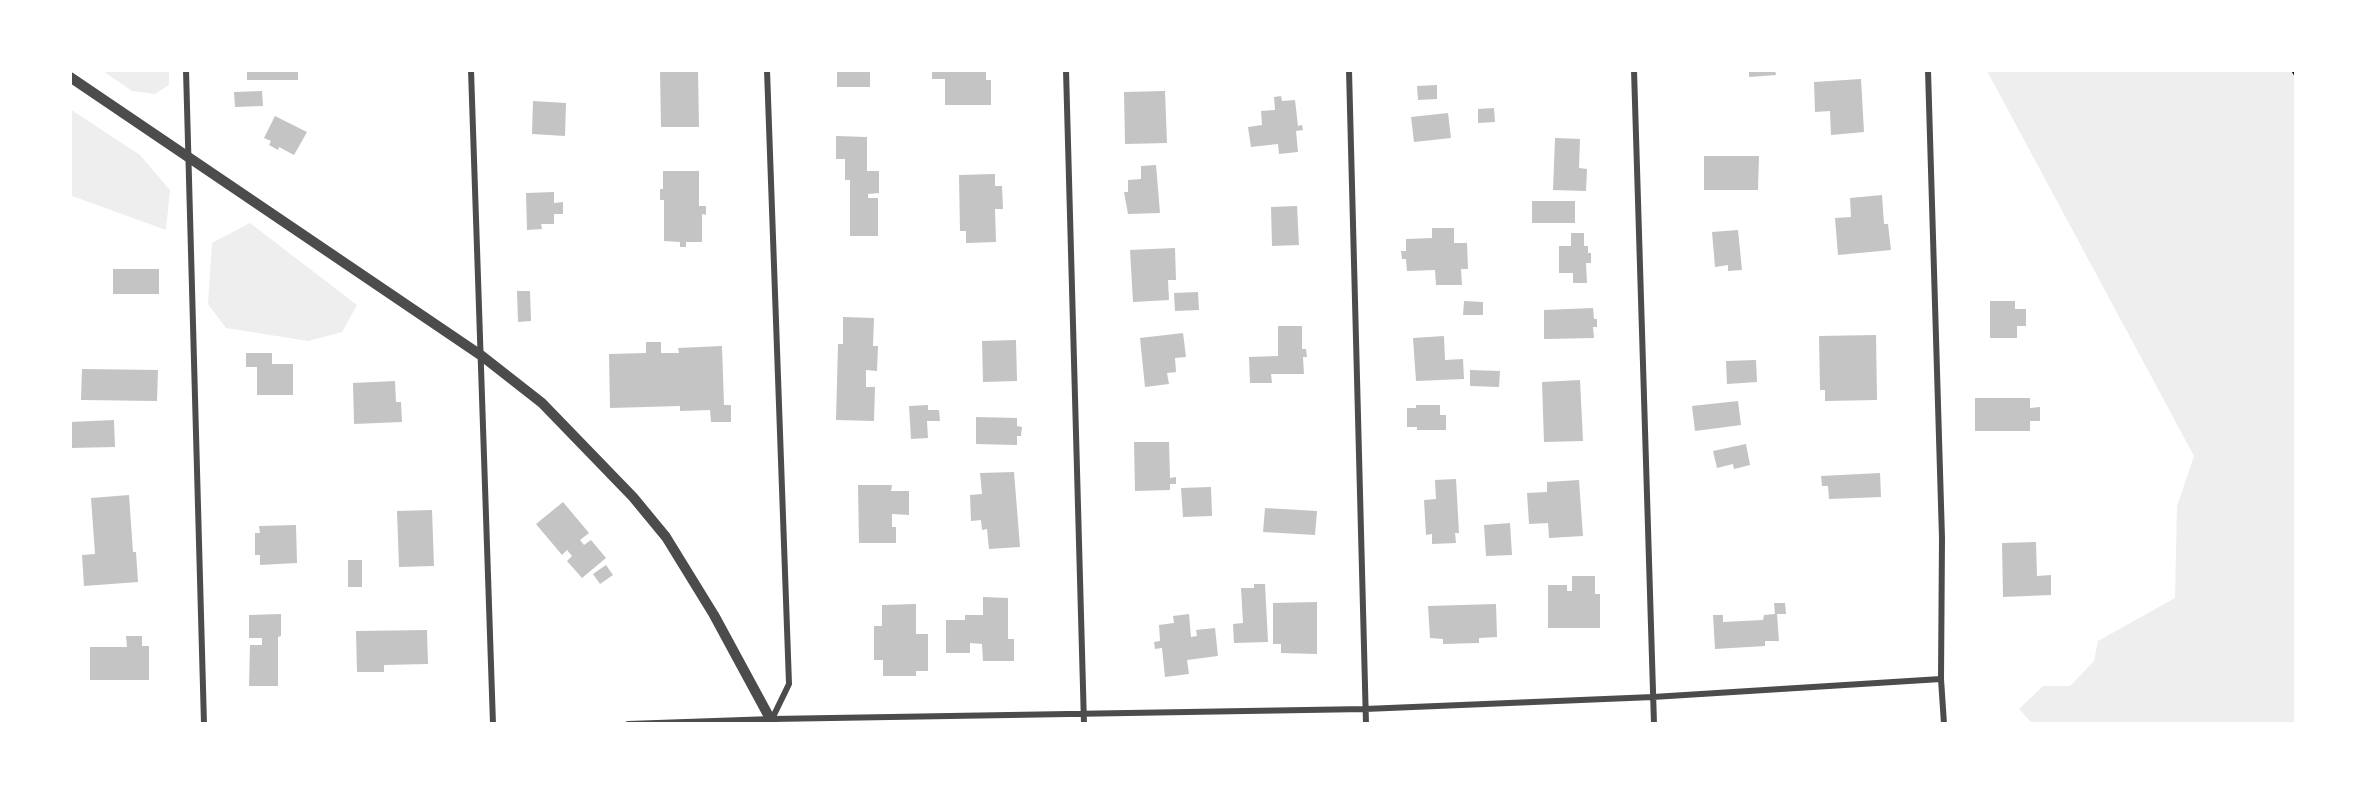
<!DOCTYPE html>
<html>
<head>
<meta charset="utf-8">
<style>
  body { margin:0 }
  #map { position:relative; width:2366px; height:794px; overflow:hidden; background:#fff; font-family:"DM Sans",sans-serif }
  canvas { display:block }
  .frame { position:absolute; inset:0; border:72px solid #fff; pointer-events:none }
</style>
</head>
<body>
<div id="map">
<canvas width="2366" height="794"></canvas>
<div class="frame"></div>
</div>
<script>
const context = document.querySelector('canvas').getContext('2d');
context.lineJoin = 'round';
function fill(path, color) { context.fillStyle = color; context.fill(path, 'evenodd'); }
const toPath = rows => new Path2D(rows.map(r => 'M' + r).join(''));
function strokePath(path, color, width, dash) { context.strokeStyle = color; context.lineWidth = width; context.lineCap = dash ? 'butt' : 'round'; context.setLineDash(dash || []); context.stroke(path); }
const green = toPath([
  [103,71,169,71,169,85,155,94,132,91],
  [1987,71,2295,71,2295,723,2032,723,2019,709,2043,686,2070,686,2094,661,2098,641,2175,598,2177,506,2194,456],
  [70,109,140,155,170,190,166,230,72,196],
  [250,223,357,305,342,332,308,341,226,328,208,304,212,243]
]);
const building = toPath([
  [247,70,298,70,298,80,247,80],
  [837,70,870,70,870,87,837,87],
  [932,70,986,70,986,80,991,80,991,105,945,105,945,79,932,79],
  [1749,70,1775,70,1776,75,1749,77],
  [698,71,699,127,661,127,660,72],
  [1861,79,1864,132,1831,135,1830,111,1815,112,1814,82],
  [1437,85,1437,99,1418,100,1417,86],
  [262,91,263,106,235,107,234,92],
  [1165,91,1167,143,1125,144,1124,92],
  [1281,96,1282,101,1295,100,1298,126,1302,125,1303,130,1296,131,1298,152,1279,154,1278,144,1251,147,1248,127,1262,125,1261,111,1275,110,1274,97],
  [533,101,566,103,565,136,532,134],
  [1494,108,1495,122,1478,123,1478,109],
  [1448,113,1451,138,1414,142,1411,117],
  [275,116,307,132,294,155,279,147,278,150,269,145,271,141,264,138],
  [836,136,867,137,867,171,879,171,879,193,868,194,868,198,878,198,878,236,850,236,850,180,845,180,845,159,836,159],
  [1555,138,1580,139,1579,168,1587,169,1586,191,1553,190],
  [1704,156,1759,156,1758,190,1704,190],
  [1156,165,1160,213,1128,214,1124,192,1128,192,1128,180,1141,179,1141,166],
  [663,171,699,171,699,206,706,206,706,215,702,214,702,242,686,242,686,247,680,247,680,242,664,241,664,200,660,200,660,189,663,189],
  [995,174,995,186,1002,186,1003,209,995,209,996,242,966,243,966,231,960,231,959,175],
  [554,192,554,203,563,202,563,214,554,214,554,224,541,224,542,229,527,230,526,193],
  [1882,195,1884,224,1888,224,1891,250,1838,255,1835,218,1851,217,1850,198],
  [1532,201,1575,201,1575,223,1532,223],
  [1297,206,1299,245,1272,246,1271,207],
  [1432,228,1454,228,1454,243,1467,243,1468,269,1461,269,1462,285,1436,285,1435,270,1407,271,1406,259,1402,259,1401,251,1406,251,1406,239,1432,238],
  [1738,230,1742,270,1728,271,1728,265,1715,267,1712,232],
  [1571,233,1584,233,1584,246,1588,246,1588,253,1591,253,1591,263,1586,263,1587,283,1573,283,1573,273,1559,273,1559,246,1571,246],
  [1175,248,1176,280,1168,280,1169,300,1133,302,1130,250],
  [113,269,159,269,159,294,113,294],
  [517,291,530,291,531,321,518,322],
  [1198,292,1199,310,1175,311,1174,293],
  [1464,301,1483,302,1483,315,1463,315],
  [1990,301,2015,301,2015,309,2026,309,2026,326,2017,326,2017,338,1990,338],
  [1593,308,1594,319,1597,319,1597,327,1593,327,1594,338,1544,339,1544,310],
  [843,317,874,318,873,346,878,346,877,371,866,370,866,387,875,387,874,421,836,420,838,344,843,344],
  [1278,326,1302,326,1302,349,1306,349,1307,357,1303,357,1304,374,1271,374,1272,383,1250,383,1249,357,1278,356],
  [1183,333,1186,357,1175,358,1176,372,1167,373,1169,384,1145,387,1140,338],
  [1876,335,1877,400,1825,401,1825,390,1820,390,1819,336],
  [1444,336,1445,360,1463,359,1464,379,1416,381,1413,338],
  [1016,340,1017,381,983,382,982,341],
  [646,342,661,342,661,353,679,353,678,348,722,346,724,405,731,405,731,422,711,422,710,410,680,411,680,406,610,408,609,354,646,353],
  [246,353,272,353,272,364,293,364,293,395,257,395,257,367,246,367],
  [1756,360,1757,382,1727,384,1726,361],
  [82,369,158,370,157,401,81,400],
  [1470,370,1500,371,1499,387,1470,386],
  [1580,380,1583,441,1544,442,1542,382],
  [395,381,396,402,401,402,402,422,354,424,353,383],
  [1975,398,2030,398,2030,408,2040,407,2040,421,2030,421,2030,431,1975,431],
  [1738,401,1741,425,1695,431,1692,406],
  [928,405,928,410,939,410,940,421,927,421,928,438,911,439,909,406],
  [1416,405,1440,405,1440,415,1446,415,1446,430,1417,430,1417,427,1407,427,1407,408,1416,408],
  [976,417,1017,418,1017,426,1022,427,1021,436,1017,436,1017,445,976,444],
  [114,420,115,447,70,448,70,422],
  [1134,442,1169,442,1170,478,1176,477,1176,484,1170,484,1170,490,1135,491],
  [1746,444,1750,465,1734,469,1733,464,1717,468,1713,451],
  [1014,472,1020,547,989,549,987,529,982,530,981,520,971,521,970,495,982,494,980,473],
  [1880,473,1881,497,1829,499,1828,486,1822,486,1821,476],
  [1456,479,1459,533,1455,533,1456,543,1432,544,1432,534,1426,535,1424,500,1436,499,1435,480],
  [1579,480,1583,536,1549,538,1548,523,1529,524,1527,493,1547,492,1547,482],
  [858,485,892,485,891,491,909,491,909,515,892,514,892,527,896,527,896,543,859,543],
  [1211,487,1212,516,1183,517,1181,488],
  [129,495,133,552,136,552,138,582,84,586,82,555,95,554,91,498],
  [563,502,589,533,580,540,584,545,591,540,606,558,582,578,567,561,572,556,567,550,562,555,536,524],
  [1265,508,1317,511,1315,535,1263,532],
  [432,510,434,566,399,567,397,511],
  [1510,523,1512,555,1486,556,1484,525],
  [296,525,297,563,260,565,260,555,255,555,255,533,260,533,259,526],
  [2036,542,2037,576,2051,575,2051,595,2003,597,2002,543],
  [348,560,362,560,362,587,348,587],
  [606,565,613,575,600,584,593,574],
  [1572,576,1595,576,1595,594,1600,594,1600,628,1548,628,1548,585,1567,585,1567,591,1572,591],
  [1254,584,1265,584,1268,642,1234,643,1233,624,1243,623,1241,588,1254,588],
  [983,597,1008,598,1008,639,1014,639,1014,661,983,661,982,644,970,643,970,653,946,653,946,620,965,620,965,615,983,615],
  [1317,602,1317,654,1281,653,1281,644,1273,644,1273,603],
  [1774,603,1785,603,1786,614,1777,614,1779,641,1765,641,1765,646,1715,649,1713,615,1723,615,1723,622,1763,620,1764,615,1775,614],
  [916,604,916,634,928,634,928,671,916,671,916,676,883,676,883,660,874,660,874,626,882,626,882,605],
  [1496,604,1497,637,1479,638,1479,643,1443,644,1443,639,1430,638,1428,606],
  [281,614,281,636,278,637,278,686,249,686,250,645,262,645,262,638,249,638,249,615],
  [1189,614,1191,637,1197,636,1196,630,1215,628,1218,656,1187,660,1189,674,1165,677,1162,648,1155,649,1154,642,1160,641,1159,625,1174,623,1173,616],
  [427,630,428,664,384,665,384,672,357,672,356,631],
  [126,636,142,636,142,646,149,646,149,680,90,680,90,647,127,647]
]);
const path = toPath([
  [2293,70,2296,75]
]);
const minor = toPath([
  [186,70,204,724],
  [471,70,493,724],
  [767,70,789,684,772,719],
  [1066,70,1084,724],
  [1349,70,1366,724],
  [1634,70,1654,724],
  [1928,70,1942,538,1941,679,1944,724],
  [628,724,772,719,1365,709,1653,697,1941,679]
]);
const tertiary = toPath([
  [70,77,482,356,542,403,633,497,666,537,714,615,773,724]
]);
fill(green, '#eee');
fill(building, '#c4c4c4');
strokePath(path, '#111', 4);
strokePath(minor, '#4c4c4c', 6);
strokePath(tertiary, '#4c4c4c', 10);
</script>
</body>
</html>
